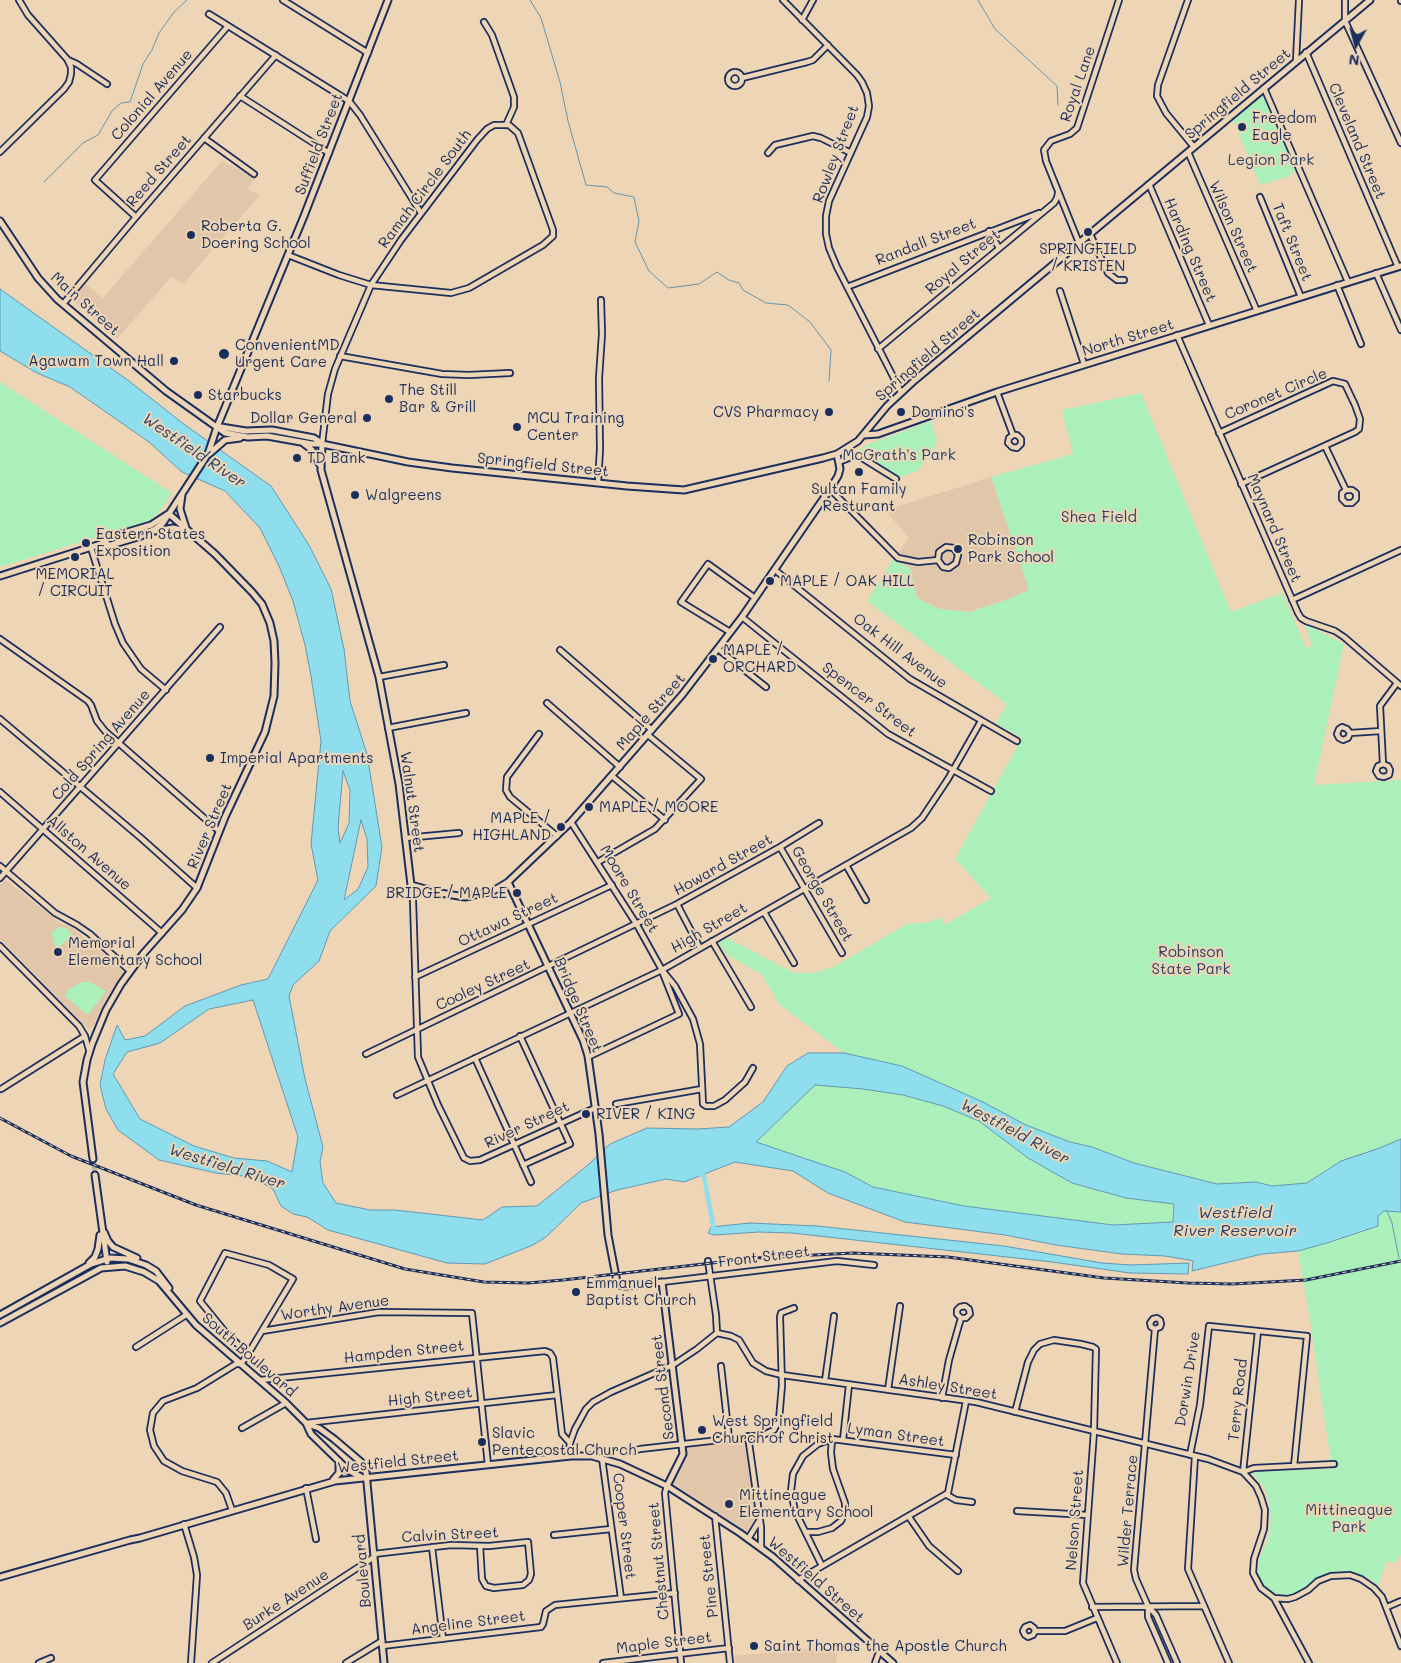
<!DOCTYPE html>
<html>
<head>
<meta charset="utf-8">
<style>
  body { margin:0 }
  #map { position:relative; width:1401px; height:1663px; overflow:hidden; background:#edd5b5; font-family:Mali,sans-serif }
  canvas { display:block }
  .north { position:absolute; left:1331px; top:20px; width:50px; height:50px; -webkit-text-stroke:4px #edd5b5; paint-order:stroke; rotate:187deg; font-size:14px; font-weight:700; line-height:20px; text-align:center; color:#1b2f5e }
  .north::after { content:''; display:block; margin:auto; width:18px; height:22px; background:#1b2f5e; clip-path:polygon(50% 0,100% 100%,50% 72%,0 100%) }
</style>
</head>
<body>
<div id="map">
<canvas width="1401" height="1663"></canvas>
<div class="north">N</div>
</div>
<script>
const context = document.querySelector('canvas').getContext('2d');
context.lineJoin = 'round';
function fill(path, color) { context.fillStyle = color; context.fill(path, 'evenodd'); }
const toPath = rows => new Path2D(rows.map(r => 'M' + r).join(''));
function strokePath(path, color, width, dash) { context.strokeStyle = color; context.lineWidth = width; context.lineCap = dash ? 'butt' : 'round'; context.setLineDash(dash || []); context.stroke(path); }
function drawText(font, color, halo, rows, align = 'center') {
  context.font = font + ' Mali,sans-serif'; context.lineWidth = 4; context.setLineDash([]); context.textBaseline = 'middle'; context.strokeStyle = halo; context.fillStyle = color; for (const [text, x, y, turn = 0] of rows) {
    context.save(); context.translate(x, y); context.rotate((+turn || 0) * Math.PI / 180); context.textAlign = isNaN(turn) ? turn : align; if (halo) context.strokeText(text, 0, 0); context.fillText(text, 0, 0); context.restore();
  }
}
const built = toPath([
  [222,161,256,178,247,189,260,195,183,284,172,276,117,339,74,302,74,297,85,283,103,298],
  [991,477,1030,590,1003,601,969,612,940,609,917,598,910,568,893,560,909,538,888,513,893,508],
  [5,879,61,924,70,926,122,969,123,973,105,1001,93,1026,89,1029,0,939,0,884],
  [744,1440,746,1443,756,1524,751,1530,748,1532,674,1484,672,1479,686,1457,686,1447],
  [822,1648,838,1652,836,1663,735,1663,734,1656]
]);
const green = toPath([
  [1263,95,1296,170,1287,177,1260,185,1233,120],
  [0,382,172,493,160,511,149,521,0,567],
  [1141,393,1231,612,1282,593,1306,647,1312,647,1305,624,1344,644,1314,785,1401,780,1401,1139,1377,1149,1341,1161,1307,1183,1272,1186,1256,1182,1217,1184,1134,1163,1092,1147,1070,1142,1026,1125,983,1102,902,1066,844,1053,780,1005,761,974,727,955,719,943,727,938,794,973,814,973,833,967,907,924,930,922,940,917,945,925,991,898,955,859,1022,738,996,723,1007,704,867,601,893,560,910,568,917,598,940,609,969,612,1003,601,1029,590,991,477,1073,454,1062,410],
  [931,421,937,440,934,450,917,471,896,479,858,455,859,451,864,446],
  [59,927,66,928,72,934,60,947,55,946,51,933],
  [82,982,89,982,106,991,88,1015,65,996,69,989],
  [815,1085,863,1089,903,1095,943,1106,979,1121,1028,1158,1072,1183,1126,1198,1175,1205,1173,1222,1113,1225,964,1206,873,1187,845,1172,755,1142],
  [1384,1211,1401,1212,1401,1555,1394,1563,1387,1561,1378,1585,1368,1578,1358,1574,1340,1572,1321,1576,1313,1581,1301,1591,1293,1595,1276,1594,1265,1587,1260,1581,1258,1572,1259,1560,1269,1536,1271,1521,1270,1505,1265,1489,1252,1472,1332,1469,1308,1307,1298,1251,1330,1242,1374,1228,1378,1226,1378,1216]
]);
const water = toPath([
  [0,289,129,381,185,425,271,486,309,545,331,589,344,649,350,701,367,754,382,847,376,886,330,931,319,961,293,985,289,996,305,1079,323,1147,320,1162,323,1183,336,1203,370,1210,395,1210,483,1220,502,1207,537,1206,588,1165,610,1144,647,1128,697,1129,729,1127,763,1102,787,1066,808,1053,844,1053,902,1066,983,1102,1026,1125,1070,1142,1092,1147,1134,1163,1217,1184,1256,1182,1272,1186,1307,1183,1341,1161,1377,1149,1401,1139,1401,1212,1384,1211,1378,1216,1378,1226,1330,1242,1298,1251,1262,1254,1192,1271,1193,1261,1189,1260,1165,1256,1122,1254,1056,1245,1005,1235,905,1222,828,1193,793,1171,735,1162,684,1182,666,1179,617,1190,581,1203,546,1237,533,1245,485,1264,447,1263,328,1230,307,1217,293,1214,281,1206,273,1189,251,1177,216,1173,159,1160,118,1130,106,1109,100,1085,105,1060,117,1025,125,1040,145,1036,185,1006,241,985,268,979,318,880,311,844,321,741,311,676,305,645,293,601,279,566,260,528,225,491,182,472,149,442,70,387,37,373,0,351,0,289],
  [343,771,350,790,349,823,340,843,338,828,343,771],
  [361,820,367,839,368,867,358,889,344,900,361,820],
  [253,1000,298,1137,292,1172,267,1161,234,1158,194,1146,140,1119,113,1074,127,1052,160,1043,209,1009,253,1000],
  [815,1085,863,1089,903,1095,943,1106,979,1121,1028,1158,1072,1183,1126,1198,1174,1204,1173,1222,1113,1225,964,1206,873,1187,845,1172,756,1142,815,1085],
  [750,1223,817,1226,1004,1246,1102,1263,1131,1265,1189,1263,1188,1274,1130,1273,1052,1262,792,1233,759,1232,714,1235,708,1233,711,1227,750,1223]
]);
const stream = toPath([
  [530,0,541,18,560,82,568,121,586,185,607,187,614,193,634,197,639,221,635,242,649,271,668,288,699,284,717,272,729,280,739,283,743,290,766,303,788,305,810,322,831,350,829,381],
  [978,0,995,29,1057,86,1058,105],
  [44,182,83,143,98,135,112,111,121,103,130,102,143,64,152,50,159,33,174,12,187,0],
  [1387,1211,1392,1223,1399,1258]
]);
const canal = toPath([
  [698,1172,704,1176,714,1230]
]);
const majorTunnel = toPath([
  [93,1159,95,1175]
]);
const minor = toPath([
  [283,0,368,53],
  [783,0,857,75,862,82,867,93,869,106,867,117,829,201,826,216,826,234,829,248,837,267,901,392],
  [1188,0,1158,85,1157,96,1166,113,1194,147],
  [1345,0,1345,21,1401,143],
  [1401,0,1401,1],
  [209,14,349,101,360,115,421,213],
  [802,20,813,0],
  [484,22,492,35,514,97,514,107,506,125],
  [1306,52,1398,267],
  [68,60,77,64,107,84],
  [1296,61,1299,0],
  '728 79a7 7 0 1 1 14 0a7 7 0 1 1-14 0Z',
  [742,78,807,62,813,60,828,45],
  [1264,88,1348,282],
  [240,96,329,153],
  [204,138,254,174],
  [0,152,64,89,69,82,71,74,71,67,67,59,28,15,19,0],
  [1188,152,1257,311],
  [768,153,775,145,813,136,821,138,851,153],
  [1149,184,1209,325],
  [1260,197,1301,297],
  [136,217,95,180,228,26],
  [989,231,999,248],
  [1090,234,1108,273,1117,280,1124,280],
  [1079,243,1046,161,1044,150,1051,141,1070,134,1077,128,1119,0],
  [288,255,339,275,371,285,451,293,469,288,543,245,553,236,553,230,518,133,509,125,494,125,487,129,477,140,401,240,371,285,335,369,328,394,322,444],
  [1376,273,1401,330],
  [1337,285,1361,344],
  [847,287,1039,213],
  [1060,291,1084,364],
  [63,304,136,217,276,55],
  [1177,335,1298,613,1301,618,1306,621,1335,631,1344,637,1401,686],
  [878,349,1054,203,1057,198,1058,193],
  [340,356,442,374,469,375,510,373],
  [997,392,1013,435,1009,438,1008,443,1012,447,1017,448,1021,444,1021,439,1017,435,1013,435],
  [1219,433,1333,381,1345,384,1355,405,1360,419,1359,429,1355,432,1241,484],
  [1325,446,1346,490,1342,493,1342,499,1346,503,1352,503,1356,499,1356,493,1352,490,1346,490],
  [839,462,851,457,859,456,896,479],
  [598,483,600,449,599,378,602,334,601,300],
  [830,489,898,558,918,562,938,560,943,567,949,568,956,563,958,555,954,548,946,547,939,552,938,560],
  [91,548,115,624,123,643,141,669,166,690],
  [775,570,910,679,1017,741],
  [1292,600,1401,550],
  [742,617,888,734,991,791],
  [730,632,681,602,708,564,755,598],
  [0,639,88,701,91,705,97,721,105,731,219,831],
  [718,649,766,687],
  [560,650,652,730],
  [379,677,444,665],
  [547,703,620,767],
  [0,719,141,838,197,888],
  [388,728,466,713],
  [1350,733,1347,729,1342,727,1339,729,1337,734,1339,738,1343,740,1348,738,1350,733,1381,731],
  [539,734,507,777,506,790,510,797,557,836],
  [1383,764,1388,766,1390,770,1389,775,1384,777,1379,776,1376,771,1378,766,1383,764,1380,706,1397,683],
  [612,776,665,820],
  [0,792,162,933],
  [571,822,637,925,662,970,675,986,693,1019,700,1044,703,1104,706,1106,714,1106,725,1100,745,1082,753,1068],
  [405,838,459,833],
  [780,847,842,953],
  [598,862,655,829,701,779,648,735],
  [846,865,866,900],
  [0,866,55,913,77,925,90,934,130,971],
  [0,878,220,627],
  [411,885,413,901,418,1057,438,1105,464,1158,470,1161,480,1160,595,1108],
  [677,904,700,948],
  [764,912,794,963],
  [712,941,751,1007],
  [0,946,79,1026,85,1036,89,1050],
  [415,977,612,885],
  [520,1036,570,1144,523,1165],
  [366,1054,677,904,780,847,819,823],
  [588,1057,679,1014,662,971],
  [475,1058,531,1182],
  [1,1089,85,1036],
  [397,1095,662,970,911,828,922,818,948,779,981,721],
  [616,1104,702,1089],
  [708,1261,716,1315,717,1333],
  [662,1282,837,1261,874,1265],
  [1155,1329,1160,1327,1161,1324,1160,1320,1157,1318,1153,1319,1150,1323,1151,1327,1155,1329,1134,1570,1136,1579,1148,1606,1156,1615,1177,1663],
  [262,1331,379,1312,472,1313,488,1465],
  [717,1333,731,1336,739,1340,753,1363,766,1371,782,1375,976,1402,1208,1459,1243,1472,1256,1486,1261,1497,1265,1510,1264,1529,1254,1559,1253,1573,1261,1588,1274,1598,1309,1663],
  [136,1347,186,1315],
  [721,1366,729,1438],
  [260,1380,545,1351,550,1353,553,1358,562,1434,570,1443],
  [825,1381,834,1316],
  [888,1390,900,1306],
  [942,1398,949,1360,961,1318,966,1318,970,1314,969,1309,965,1306,960,1307,957,1310,957,1314,961,1318],
  [1015,1412,1028,1362,1034,1350,1040,1344,1054,1340,1081,1344,1093,1347,1096,1349,1094,1431,1083,1583,1117,1663],
  [306,1423,557,1395],
  [242,1428,286,1403],
  [748,1436,761,1527,761,1548],
  [832,1439,956,1455],
  [843,1440,849,1385],
  [629,1452,640,1449,763,1435,774,1430,779,1420,782,1385,780,1317,781,1313,794,1308],
  [1190,1455,1200,1405,1209,1326,1307,1336,1294,1466],
  [568,1456,570,1443,575,1429,586,1409,593,1402,611,1392,673,1365,697,1349,717,1333],
  [1195,1456,1188,1569,1229,1663],
  [602,1458,621,1598],
  [1243,1472,1258,1331],
  [1243,1472,1254,1468,1334,1464],
  [667,1486,665,1493,681,1663],
  [306,1488,316,1539],
  [947,1495,956,1500,972,1502],
  [232,1510,226,1493,217,1482,182,1471,164,1461,154,1446,150,1430,153,1413,163,1401,197,1388,236,1364,241,1364,248,1354,293,1279,269,1265,225,1253,200,1301,226,1333,248,1354],
  [1017,1511,1088,1515],
  [715,1516,730,1663],
  [909,1517,929,1546,958,1571],
  [184,1524,194,1557,197,1575,191,1663],
  [806,1532,818,1532,832,1528,841,1521,845,1512,845,1503,833,1469,831,1453,832,1439,818,1444,803,1456,793,1474,791,1491,795,1511,822,1566],
  [554,1535,611,1529],
  [748,1539,759,1521],
  [432,1547,443,1639],
  [374,1554,451,1545,489,1546,528,1542,531,1574,529,1580,523,1585,494,1588,486,1586,482,1579,480,1546],
  [798,1580,948,1493,966,1401],
  [1274,1598,1288,1599,1295,1597,1308,1590,1318,1581,1331,1576,1350,1575,1361,1579,1374,1588,1382,1597,1401,1646],
  [1148,1606,1148,1617,1168,1663],
  [1092,1607,1204,1606],
  [1387,1607,1401,1601],
  [1035,1631,1034,1628,1030,1625,1025,1627,1023,1631,1025,1635,1028,1637,1033,1635,1035,1631,1065,1631,1097,1618],
  [382,1646,541,1627,543,1624,546,1611,555,1605,675,1593],
  [39,1663,51,1658],
  [212,1663,374,1557],
  [346,1663,382,1641],
  [603,1663,729,1648],
  [875,1663,879,1652]
]);
const major = toPath([
  [0,221,38,278,57,299,166,391,225,433,248,437,267,436,312,444,322,444,408,462,452,468,627,486,684,490,823,458,837,454,858,441,887,406,915,380,1370,0],
  [221,427,246,431,272,430,314,438,322,443],
  [864,435,878,434,997,392,1401,266],
  [303,443,312,450,320,465],
  [322,444,321,470,379,677,399,784,411,885,440,893,465,897,493,891,508,882,571,822,682,695,742,617,830,489,838,476,840,469,837,454],
  [209,454,225,440,240,438],
  [182,495,180,509,186,528],
  [155,531,173,528,186,531],
  [101,544,111,545,141,536,155,529,163,523,208,454,217,427,304,216,388,0],
  [0,576,101,544,111,537,151,525,168,514],
  [508,882,583,1040,588,1056,599,1134,608,1235,617,1282,619,1285,626,1286,662,1282,683,1454,667,1486],
  [93,1159,83,1082,87,1060,92,1044,106,1010,121,984,143,954,182,910,197,888,225,817,265,732,274,696,275,663,274,641,270,623,262,604,252,592,215,554,169,514],
  [95,1175,107,1262],
  [104,1232,108,1241,113,1247,137,1258],
  [89,1263,95,1257,98,1249,100,1235],
  [0,1315,91,1264,110,1258,128,1259,146,1265,156,1271,169,1288],
  [0,1323,101,1268,125,1266,144,1272,159,1281,196,1325,286,1403,306,1423,311,1434,348,1470,361,1477],
  [307,1424,319,1428,334,1439,361,1462,366,1472,384,1663],
  [333,1480,339,1473,339,1461],
  [0,1577,130,1540,140,1538,335,1481,571,1456,592,1456,620,1464,667,1486,740,1533,773,1557,893,1663]
]);
const rail = toPath([
  [0,1118,71,1156,196,1205,405,1269,484,1282,528,1283,563,1280,756,1258,853,1253,948,1257,1104,1278,1188,1283,1232,1284,1306,1280,1401,1261]
]);
const markers = [
  [1242,127,5,"#1b2f5e"],
  [1088,232,5,"#1b2f5e"],
  [191,235,5,"#1b2f5e"],
  [224,354,6,"#1b2f5e"],
  [174,361,5,"#1b2f5e"],
  [198,395,5,"#1b2f5e"],
  [389,399,5,"#1b2f5e"],
  [829,412,5,"#1b2f5e"],
  [901,412,5,"#1b2f5e"],
  [367,418,5,"#1b2f5e"],
  [517,427,5,"#1b2f5e"],
  [297,458,5,"#1b2f5e"],
  [859,472,5,"#1b2f5e"],
  [355,495,5,"#1b2f5e"],
  [86,543,5,"#1b2f5e"],
  [958,549,5,"#1b2f5e"],
  [75,557,5,"#1b2f5e"],
  [770,581,5,"#1b2f5e"],
  [713,659,5,"#1b2f5e"],
  [210,758,5,"#1b2f5e"],
  [589,807,5,"#1b2f5e"],
  [561,827,5,"#1b2f5e"],
  [517,893,5,"#1b2f5e"],
  [58,952,5,"#1b2f5e"],
  [586,1114,5,"#1b2f5e"],
  [576,1292,5,"#1b2f5e"],
  [702,1430,5,"#1b2f5e"],
  [482,1442,5,"#1b2f5e"],
  [729,1504,5,"#1b2f5e"],
  [754,1646,5,"#1b2f5e"]
];
const streetNames = [
  ["Royal Lane",1078,84,-71],
  ["Springfield Street",1238,94,-40],
  ["Colonial Avenue",152,95,-49],
  ["Cleveland Street",1357,141,67],
  ["Suffield Street",319,144,-69],
  ["Rowley Street",836,154,-69],
  ["Reed Street",159,171,-49],
  ["Ramah Circle South",425,189,-53],
  ["Wilson Street",1233,227,66],
  ["Randall Street",926,242,-21],
  ["Taft Street",1292,242,68],
  ["Harding Street",1190,250,67],
  ["Royal Street",963,262,-40],
  ["Main Street",85,304,42],
  ["North Street",1128,338,-17],
  ["Springfield Street",928,355,-41],
  ["Coronet Circle",1276,394,-23],
  ["Springfield Street",543,465,6],
  ["Maynard Street",1274,528,67],
  ["Oak Hill Avenue",900,651,37],
  ["Spencer Street",869,700,37],
  ["Maple Street",651,712,-49],
  ["Cold Spring Avenue",101,745,-49],
  ["Walnut Street",412,802,82],
  ["River Street",210,826,-67],
  ["Allston Avenue",89,853,41],
  ["Howard Street",723,865,-29],
  ["Moore Street",629,889,59],
  ["George Street",822,894,60],
  ["Ottawa Street",508,920,-25],
  ["High Street",709,928,-30],
  ["Cooley Street",483,985,-25],
  ["Bridge Street",578,1005,67],
  ["River Street",527,1125,-25],
  ["Front Street",764,1257,-7],
  ["Worthy Avenue",335,1308,-8],
  ["Hampden Street",404,1352,-6],
  ["South Boulevard",249,1355,41],
  ["Dorwin Drive",1188,1379,-81],
  ["Second Street",663,1387,-97],
  ["Ashley Street",948,1387,9],
  ["High Street",430,1397,-6],
  ["Terry Road",1238,1400,-84],
  ["Lyman Street",896,1435,8],
  ["Westfield Street",398,1462,-6],
  ["Wilder Terrace",1128,1511,-85],
  ["Nelson Street",1075,1520,-86],
  ["Cooper Street",624,1526,83],
  ["Calvin Street",450,1535,-3],
  ["Chestnut Street",659,1561,-95],
  ["Boulevard",363,1571,-95],
  ["Pine Street",709,1576,-96],
  ["Westfield Street",816,1580,41],
  ["Burke Avenue",286,1600,-33],
  ["Angeline Street",468,1623,-7],
  ["Maple Street",664,1643,-7]
];
const poiNames = [
  ["Freedom",1252,118],
  ["Eagle",1252,135],
  ["Roberta G.",201,226],
  ["Doering School",201,243],
  ["SPRINGFIELD",1088,249,"center"],
  ["/ KRISTEN",1088,266,"center"],
  ["ConvenientMD",235,345],
  ["Urgent Care",235,362],
  ["Agawam Town Hall",164,361,"right"],
  ["The Still",399,390],
  ["Bar & Grill",399,407],
  ["Starbucks",208,395],
  ["CVS Pharmacy",819,412,"right"],
  ["Domino's",911,412],
  ["Dollar General",357,418,"right"],
  ["MCU Training",527,418],
  ["Center",527,435],
  ["TD Bank",307,458],
  ["Sultan Family",859,489,"center"],
  ["Resturant",859,506,"center"],
  ["Walgreens",365,495],
  ["Eastern States",96,534],
  ["Exposition",96,551],
  ["Robinson",968,540],
  ["Park School",968,557],
  ["MEMORIAL",75,574,"center"],
  ["/ CIRCUIT",75,591,"center"],
  ["MAPLE / OAK HILL",780,581],
  ["MAPLE /",723,650],
  ["ORCHARD",723,667],
  ["Imperial Apartments",220,758],
  ["MAPLE / MOORE",599,807],
  ["MAPLE /",551,818,"right"],
  ["HIGHLAND",551,835,"right"],
  ["BRIDGE / MAPLE",507,893,"right"],
  ["Memorial",68,943],
  ["Elementary School",68,960],
  ["RIVER / KING",596,1114],
  ["Emmanuel",586,1283],
  ["Baptist Church",586,1300],
  ["West Springfield",712,1421],
  ["Church of Christ",712,1438],
  ["Slavic",492,1433],
  ["Pentecostal Church",492,1450],
  ["Mittineague",739,1495],
  ["Elementary School",739,1512],
  ["Saint Thomas the Apostle Church",764,1646]
];
const parkNames = [
  ["Legion Park",1271,160],
  ["McGrath's Park",899,455],
  ["Shea Field",1099,517],
  ["Robinson",1191,952],
  ["State Park",1191,969],
  ["Mittineague",1349,1510],
  ["Park",1349,1527]
];
const waterNames = [
  ["Westfield River",194,451,34],
  ["Westfield River",1015,1132,28],
  ["Westfield River",227,1167,17],
  ["Westfield",1235,1213],
  ["River Reservoir",1235,1231]
];
fill(built, '#e2c6aa');
fill(green, '#abefba');
fill(water, '#8fdeed');
strokePath(water, '#6198b4', 1);
strokePath(stream, '#6198b4', 1);
strokePath(canal, '#8fdeed', 4.5);
strokePath(majorTunnel, '#c3b4a4', 5, [5, 2.5]);
strokePath(minor, '#1b2f5e', 8);
strokePath(major, '#1b2f5e', 9);
strokePath(minor, '#edd5b5', 4.5);
strokePath(major, '#edd5b5', 5);
strokePath(rail, '#1b2f5e', 3);
strokePath(rail, '#edd5b5', 1, [4]);
for (const [x, y, r, color] of markers) { const dot = new Path2D(); dot.arc(x, y, r, 0, 2 * Math.PI); context.fillStyle = color; context.fill(dot); strokePath(dot, '#edd5b5', 2); }
drawText('15px', '#1b2f5e', '#edd5b5', streetNames);
drawText('15px', '#1b2f5e', '#edd5b5', poiNames, 'left');
drawText('15px', '#294267', '#edd5b5', parkNames);
drawText('italic 16px', '#27406c', '#edd5b5', waterNames);
</script>
</body>
</html>
